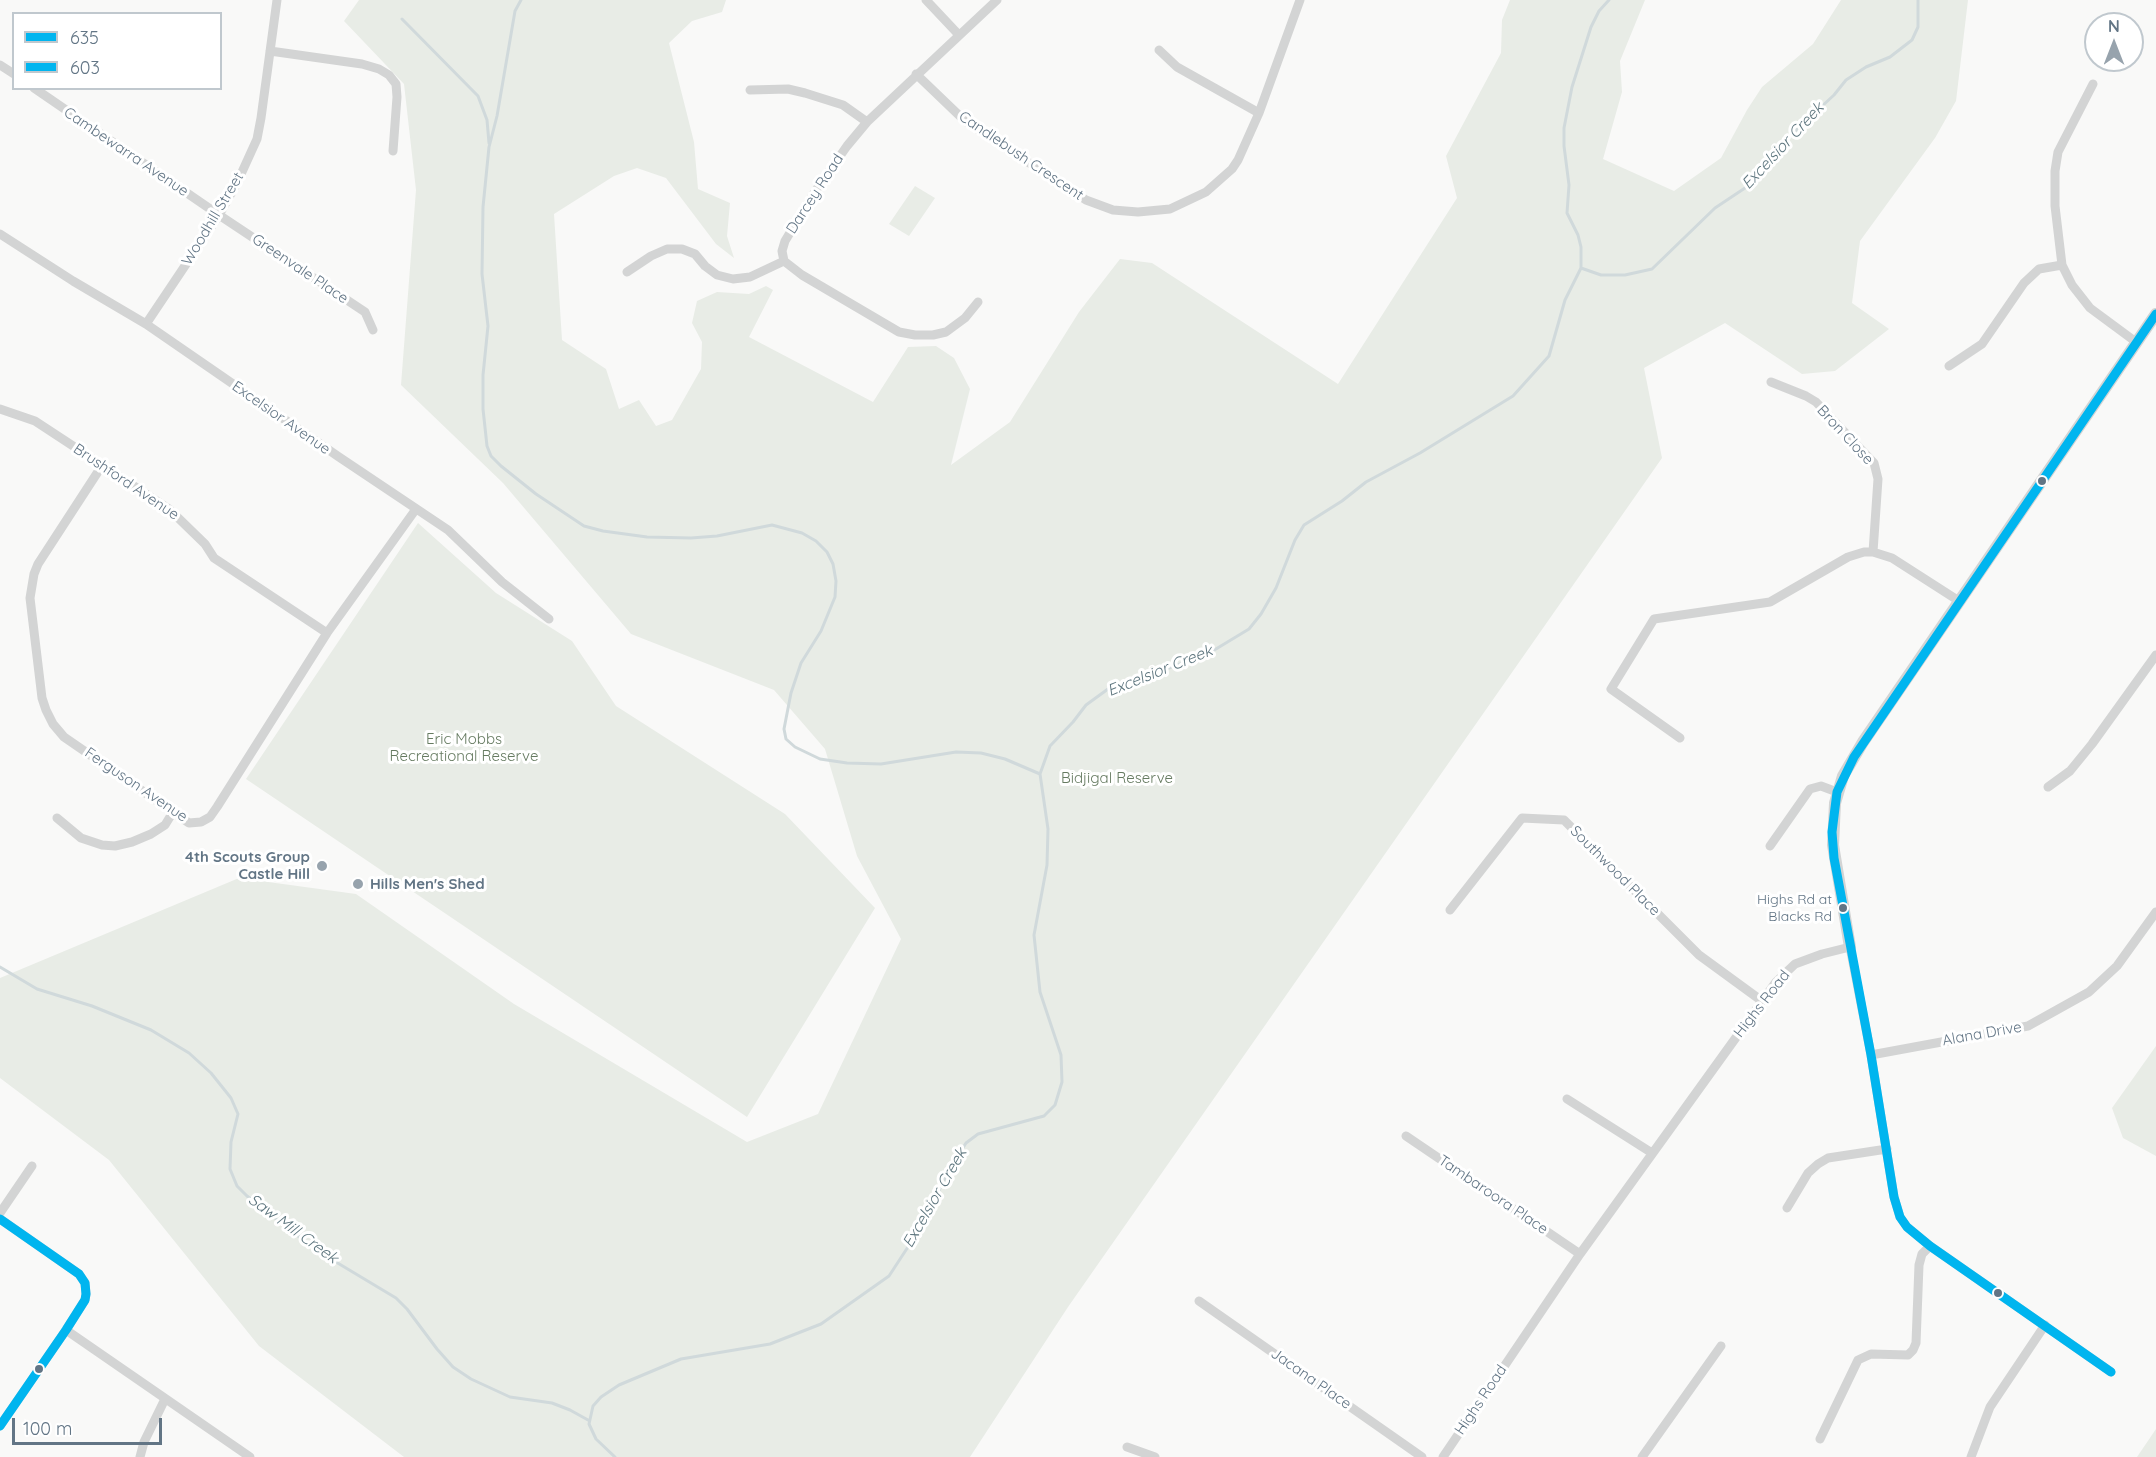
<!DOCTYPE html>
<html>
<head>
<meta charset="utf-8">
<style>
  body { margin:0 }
  #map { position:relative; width:2156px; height:1457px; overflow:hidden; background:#f9f9f8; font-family:Quicksand,sans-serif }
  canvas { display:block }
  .legend { position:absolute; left:12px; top:12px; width:210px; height:78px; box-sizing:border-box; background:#fff; border:2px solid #c0c8ce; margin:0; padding:8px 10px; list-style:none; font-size:18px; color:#627585 }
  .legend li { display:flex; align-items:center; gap:12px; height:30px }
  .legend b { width:30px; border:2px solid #c0c8ce }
  .north { position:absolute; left:2084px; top:12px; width:60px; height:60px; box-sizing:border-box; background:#fff; border:2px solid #c0c8ce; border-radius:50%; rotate:0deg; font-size:16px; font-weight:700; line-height:24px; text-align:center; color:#627585 }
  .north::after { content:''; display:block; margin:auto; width:21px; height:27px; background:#97a3ad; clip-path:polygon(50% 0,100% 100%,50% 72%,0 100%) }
  .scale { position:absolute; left:12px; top:1418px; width:150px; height:27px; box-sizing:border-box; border:3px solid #627585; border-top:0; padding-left:8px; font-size:18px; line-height:21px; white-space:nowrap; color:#627585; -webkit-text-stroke:4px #fff; paint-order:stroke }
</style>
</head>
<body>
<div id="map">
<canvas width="2156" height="1457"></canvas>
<ul class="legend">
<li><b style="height:8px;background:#00b5ef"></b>635</li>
<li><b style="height:8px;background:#00b5ef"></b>603</li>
</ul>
<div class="north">N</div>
<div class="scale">100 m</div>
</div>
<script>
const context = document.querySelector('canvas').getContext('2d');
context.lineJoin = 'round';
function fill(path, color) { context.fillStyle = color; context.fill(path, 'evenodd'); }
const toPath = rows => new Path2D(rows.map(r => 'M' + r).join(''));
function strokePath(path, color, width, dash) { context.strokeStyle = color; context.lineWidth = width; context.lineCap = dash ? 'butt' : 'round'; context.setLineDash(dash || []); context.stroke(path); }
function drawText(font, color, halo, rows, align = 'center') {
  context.font = font + ' Quicksand,sans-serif'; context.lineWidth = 6; context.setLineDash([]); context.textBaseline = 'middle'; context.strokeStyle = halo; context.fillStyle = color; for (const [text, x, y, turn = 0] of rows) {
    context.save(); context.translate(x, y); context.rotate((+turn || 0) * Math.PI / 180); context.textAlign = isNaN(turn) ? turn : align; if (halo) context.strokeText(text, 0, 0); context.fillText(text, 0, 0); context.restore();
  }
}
const green = toPath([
  [359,0,726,0,722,12,692,21,669,43,694,142,698,189,730,203,727,236,734,258,716,244,666,178,637,168,614,176,554,214,562,340,606,369,619,409,639,400,656,426,672,420,701,369,702,342,692,323,697,301,717,292,749,294,766,286,773,290,749,337,873,402,908,347,936,346,954,358,970,389,951,465,1010,422,1079,312,1120,259,1152,263,1338,384,1457,198,1446,156,1501,53,1502,20,1510,0,1645,0,1620,61,1622,92,1603,159,1674,191,1721,158,1747,110,1762,87,1813,44,1841,0,1968,0,1956,101,1935,138,1860,241,1852,303,1889,329,1835,371,1802,374,1725,323,1644,368,1662,458,1068,1307,970,1457,404,1457,259,1346,109,1160,0,1078,0,978,239,878,356,894,514,1004,747,1142,818,1114,901,939,857,856,825,749,774,690,631,634,503,483,401,385,416,190,404,84,344,21],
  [915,186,935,198,909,236,889,224],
  [418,523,496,593,572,641,616,706,785,814,875,908,747,1117,246,779],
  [2156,1046,2156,1156,2123,1138,2112,1108],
  [2156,1429,2156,1457,2137,1457]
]);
const stream = toPath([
  [521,0,515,11,497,116,489,147,483,207,482,274,488,326,483,375,483,409,487,446,491,456,501,466,536,494,584,526,603,531,647,537,691,538,717,536,772,525,802,533,816,541,827,552,833,564,836,581,835,597,821,631,801,663,791,693,784,729,786,739,795,747,820,759,847,763,881,764,956,752,981,753,1005,759,1040,774],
  [402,19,478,96,487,120,489,143],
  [1581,268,1581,247,1578,235,1567,213,1569,185,1564,146,1564,128,1572,87,1591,27,1599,11,1609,0],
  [0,967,37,989,92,1006,151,1030,189,1053,211,1073,231,1098,238,1114,231,1142,230,1169,237,1186,247,1196,316,1250,396,1298,407,1309,437,1349,453,1367,471,1379,510,1397,552,1403,570,1410,588,1420],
  [615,1457,596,1439,589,1424,593,1406,601,1397,619,1385,681,1359,770,1344,821,1324,889,1276,921,1227,948,1172,966,1143,978,1134,1044,1116,1055,1105,1062,1082,1061,1055,1040,992,1034,935,1047,865,1048,829,1040,774,1050,746,1073,722,1086,705,1108,689,1206,655,1249,629,1261,614,1276,588,1295,540,1304,525,1342,501,1366,482,1420,453,1513,396,1549,356,1565,300,1581,268,1601,275,1625,275,1652,269,1715,208,1751,184,1766,167,1777,148,1834,95,1846,80,1866,67,1890,57,1912,40,1918,27,1918,0]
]);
const minor = toPath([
  [926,0,959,35],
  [1159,50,1177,67,1259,113],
  [270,51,362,64,379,69,389,75,396,84,397,97,393,151],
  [0,65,14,74],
  [916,74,965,121,1086,200,1113,210,1138,212,1170,209,1206,192,1232,169,1238,160,1259,113,1300,0],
  [2093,84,2058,152,2055,171,2055,206,2062,265,2072,285,2090,308,2136,342],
  [34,88,219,215,365,312,373,330],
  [750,90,788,89,805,93,843,105,867,122],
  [0,234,73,281,146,324,339,457,448,530,502,582,549,619],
  [627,272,651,256,667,249,682,249,695,254,705,266,717,275,733,279,750,277,784,261],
  [978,302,965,318,946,332,933,335,915,335,899,332,802,275,784,261,782,251,785,241,814,193,847,146,867,122,997,0],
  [146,324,219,215,237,183,257,139,261,118,277,0],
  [1949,366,1982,344,2024,283,2039,269,2062,265],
  [1771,382,1806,396,1816,402,1874,463,1878,479,1873,552],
  [0,409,35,421,169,509,205,544,214,558,327,633],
  [103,464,38,564,34,574,30,598,42,698,46,710,53,724,64,737,189,823,201,822,210,817,217,807,327,633,416,509],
  [1680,738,1611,689,1654,619,1770,602,1848,557,1864,552,1873,552,1892,558,1959,601],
  [2048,787,2070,771,2092,744,2156,655],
  [57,818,81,838,102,845,115,846,132,842,151,834,165,825,173,812],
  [1770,846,1810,789,1821,786,1837,792],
  [1450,910,1522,818,1564,820,1699,955,1762,1001],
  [1871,1055,2028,1026,2089,992,2117,966,2156,912],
  [1567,1099,1652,1153],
  [1406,1136,1580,1254],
  [1787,1208,1808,1173,1818,1164,1828,1158,1887,1149],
  [0,1213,32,1166],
  [0,1219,79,1274,85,1283,86,1294,85,1300,66,1330,0,1426],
  [1199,1301,1422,1457],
  [66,1330,250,1457],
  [1820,1439,1858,1360,1871,1354,1908,1355,1913,1350,1916,1343,1919,1265,1922,1254,1930,1246],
  [1127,1447,1155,1457],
  [140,1457,144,1442,165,1399],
  [1443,1457,1580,1254,1776,982,1795,964,1822,954,1850,947,1871,1055,1894,1197,1900,1217,1907,1227,1930,1246,2111,1372],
  [1642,1457,1721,1346],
  [1971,1457,1990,1407,2045,1325]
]);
const tertiary = toPath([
  [1850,947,1833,845,1835,803,1843,776,1863,742,2156,314]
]);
const bus1 = toPath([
  [2111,1372,1930,1246,1907,1227,1900,1217,1894,1197,1871,1055,1834,858,1832,832,1837,792,1854,757,2156,314]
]);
const bus2 = toPath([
  [0,1219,79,1274,85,1283,86,1294,85,1300,66,1330,0,1426]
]);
const markers = [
  [2042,481,5,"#627585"],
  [322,866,6,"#97a3ad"],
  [358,884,6,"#97a3ad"],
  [1843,908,5,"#627585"],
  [1998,1293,5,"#627585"],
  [39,1369,5,"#627585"]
];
const busNames = [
  ["Highs Rd at",1832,900],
  ["Blacks Rd",1832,917]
];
const streetNames = [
  ["Cambewarra Avenue",126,152,34],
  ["Candlebush Crescent",1021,156,34],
  ["Darcey Road",815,194,-57],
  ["Woodhill Street",213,219,-59],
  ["Greenvale Place",300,269,34],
  ["Excelsior Avenue",281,418,35],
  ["Bron Close",1845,435,47],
  ["Brushford Avenue",126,482,34],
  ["Ferguson Avenue",136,785,34],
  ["Southwood Place",1615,871,45],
  ["Highs Road",1762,1004,-52],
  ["Alana Drive",1982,1034,-10],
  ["Tambaroora Place",1493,1195,34],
  ["Jacana Place",1311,1379,35],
  ["Highs Road",1481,1400,-56]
];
const parkNames = [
  ["Eric Mobbs",464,739],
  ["Recreational Reserve",464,756],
  ["Bidjigal Reserve",1117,778]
];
const poiNames = [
  ["4th Scouts Group",310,857],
  ["Castle Hill",310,874],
  ["Hills Men's Shed",370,884,"left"]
];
const waterNames = [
  ["Excelsior Creek",1783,146,-47],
  ["Excelsior Creek",1160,671,-22],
  ["Excelsior Creek",935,1198,-60],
  ["Saw Mill Creek",293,1229,36]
];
fill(green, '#e8ece6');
strokePath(stream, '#d0d9db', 3);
strokePath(minor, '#d3d4d4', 9);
strokePath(tertiary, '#d3d4d4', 12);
strokePath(bus1, '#00b5ef', 9);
strokePath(bus2, '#00b5ef', 9);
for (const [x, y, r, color] of markers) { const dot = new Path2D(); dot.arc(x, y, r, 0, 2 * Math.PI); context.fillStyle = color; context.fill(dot); strokePath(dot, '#fff', 2); }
drawText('14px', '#627585', '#fff', busNames, 'right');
drawText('15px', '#627585', '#fff', streetNames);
drawText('15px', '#667b61', '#fff', parkNames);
drawText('bold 15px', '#627585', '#fff', poiNames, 'right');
drawText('italic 16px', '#5d757e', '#fff', waterNames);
</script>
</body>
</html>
